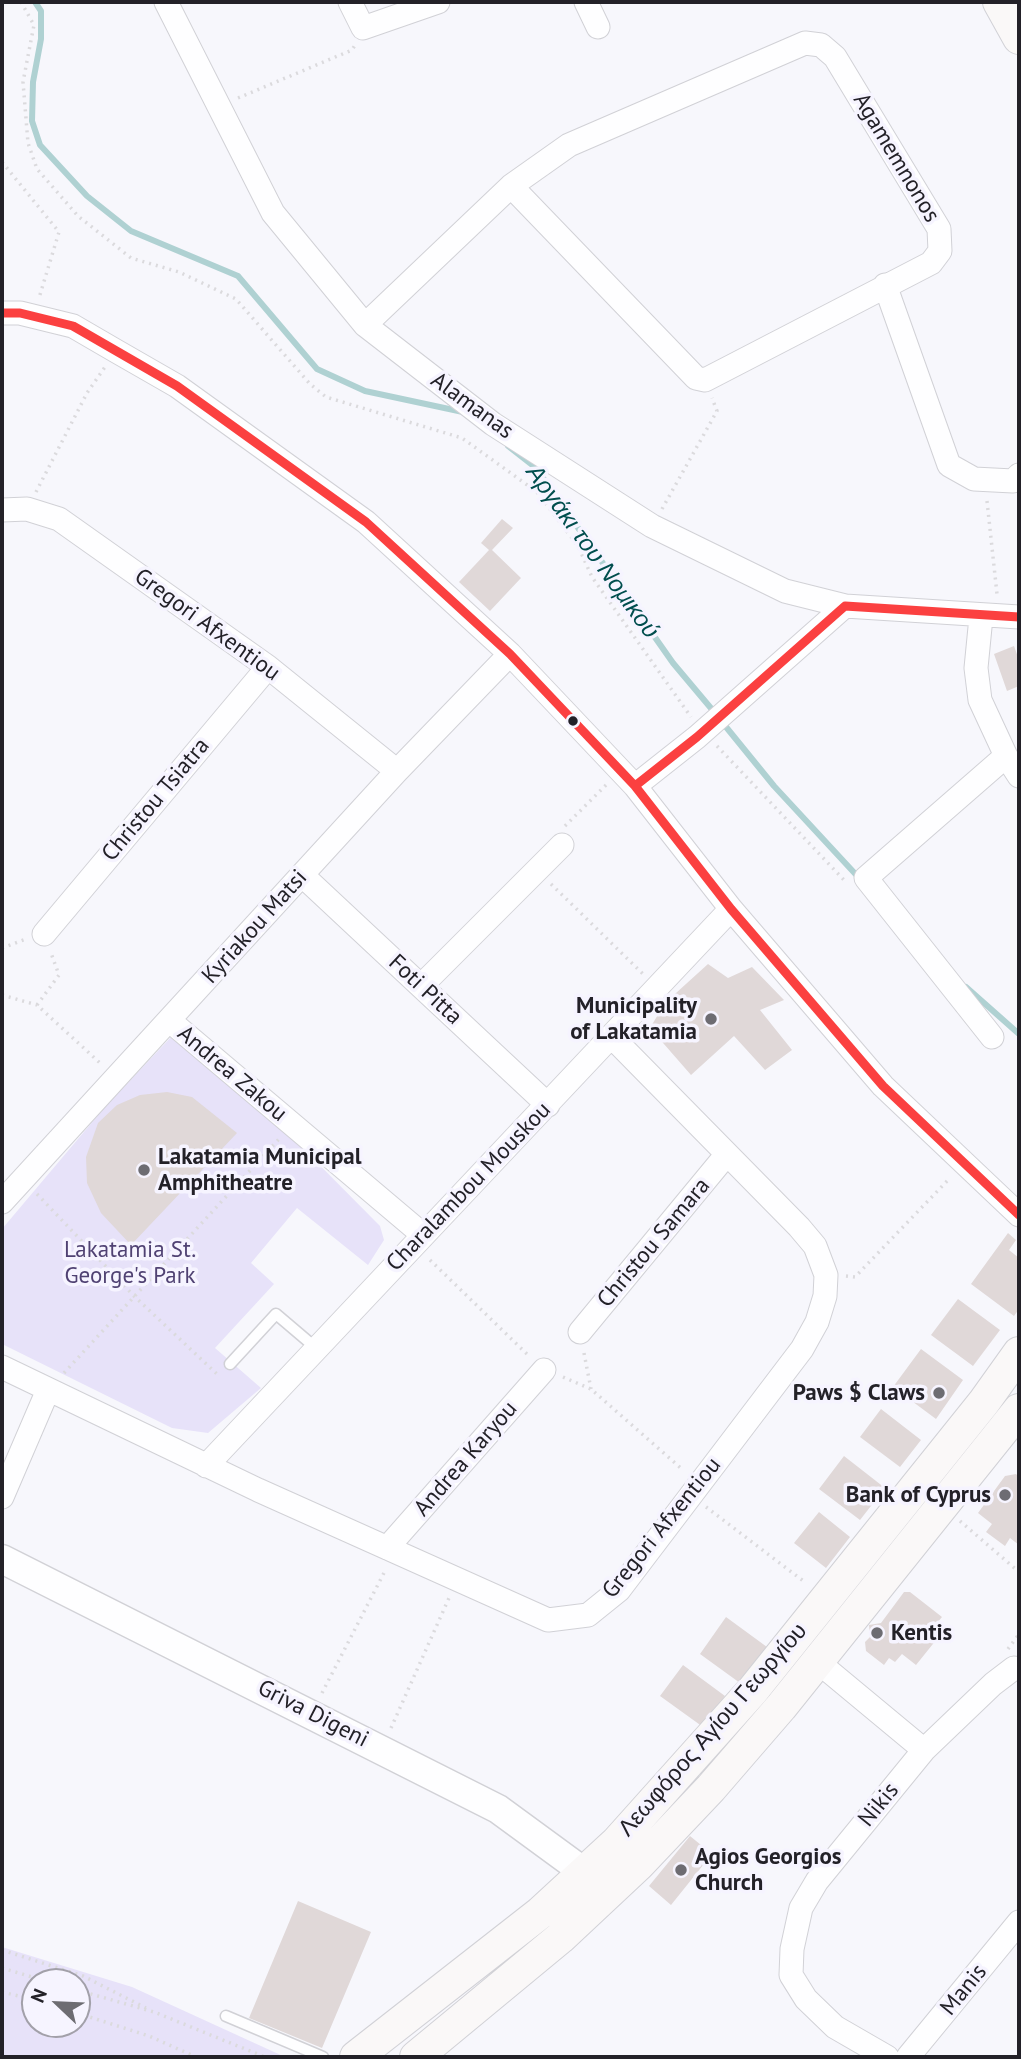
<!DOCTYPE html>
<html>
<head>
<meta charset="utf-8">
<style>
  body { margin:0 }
  #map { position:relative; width:1021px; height:2059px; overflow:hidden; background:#f7f7fc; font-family:"PT Sans",sans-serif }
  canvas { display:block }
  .frame { position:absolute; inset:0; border:4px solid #232128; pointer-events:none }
  .north { position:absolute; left:21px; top:1968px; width:70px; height:70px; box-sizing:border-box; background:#f6f4ff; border:2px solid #a2a0a9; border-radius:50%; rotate:293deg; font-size:19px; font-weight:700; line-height:28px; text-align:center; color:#232128 }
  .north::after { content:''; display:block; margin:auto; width:24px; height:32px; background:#6d6c72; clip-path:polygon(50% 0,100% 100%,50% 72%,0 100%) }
</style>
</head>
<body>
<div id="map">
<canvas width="1021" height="2059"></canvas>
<div class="frame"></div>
<div class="north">N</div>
</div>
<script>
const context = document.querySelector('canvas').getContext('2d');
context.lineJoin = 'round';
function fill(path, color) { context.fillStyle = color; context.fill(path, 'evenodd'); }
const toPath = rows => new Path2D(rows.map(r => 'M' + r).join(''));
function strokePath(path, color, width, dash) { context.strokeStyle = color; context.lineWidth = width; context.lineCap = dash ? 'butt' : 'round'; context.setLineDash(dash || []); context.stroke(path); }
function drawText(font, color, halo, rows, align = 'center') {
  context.font = font + ' "PT Sans",sans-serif'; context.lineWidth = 7; context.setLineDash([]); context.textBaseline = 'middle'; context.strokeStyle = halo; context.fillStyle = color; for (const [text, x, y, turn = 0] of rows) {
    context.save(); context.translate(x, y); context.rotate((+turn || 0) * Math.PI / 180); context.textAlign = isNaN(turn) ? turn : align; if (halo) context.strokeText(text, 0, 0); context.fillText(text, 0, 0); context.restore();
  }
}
const green = toPath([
  [173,1035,264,1109,380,1226,384,1240,368,1265,297,1208,251,1263,274,1284,215,1348,261,1388,208,1433,172,1428,2,1344,2,1229,105,1107],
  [2,1947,132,1987,285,2057,2,2057],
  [35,1982,77,1982,77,2024,35,2024]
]);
const stream = toPath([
  [35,2,41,11,41,39,33,82,32,121,40,145,87,196,131,231,238,276,317,369,365,391,463,412],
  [508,446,536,468,673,663,715,713],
  [722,722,774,786,860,879],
  [966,987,1019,1034]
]);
const building = toPath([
  [502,519,513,528,492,550,521,578,490,611,459,582,489,550,481,543],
  [1014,646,1019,660,1019,686,1007,691,994,654],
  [708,964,728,978,752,967,784,1000,760,1010,792,1050,765,1070,734,1036,691,1075,650,1028,665,1003],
  [167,1092,192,1097,237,1133,131,1245,101,1213,87,1183,86,1157,98,1123,117,1105,140,1095],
  [1008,1233,1016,1240,1009,1250,1019,1258,1019,1309,1014,1316,971,1284],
  [958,1299,1000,1330,973,1366,931,1335],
  [921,1349,963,1380,936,1419,893,1387],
  [881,1409,921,1440,900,1467,860,1437],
  [844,1456,885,1488,860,1520,819,1489],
  [1016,1474,1019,1477,1019,1545,1010,1538,1005,1546,986,1532,992,1524,978,1513,1005,1476],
  [819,1512,850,1537,826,1568,794,1543],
  [904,1592,910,1592,942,1617,937,1623,945,1629,916,1665,902,1654,895,1662,889,1658,884,1665,866,1651,865,1642,870,1637,869,1625,881,1623],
  [726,1617,767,1647,740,1683,700,1654],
  [683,1665,725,1696,703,1727,660,1696],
  [690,1836,712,1854,671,1905,649,1886],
  [298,1901,371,1932,322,2048,249,2018]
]);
const path = toPath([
  [21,2,34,25,23,82,28,143,37,169,78,216,131,258,179,272,236,299,310,384,326,397,462,438,537,492,578,546,592,577,691,717],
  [238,98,352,50,355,45],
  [2,162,59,232,39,298],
  [36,492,87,393,105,367],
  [987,501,997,594],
  [662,509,717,411,712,398],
  [717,746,844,880],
  [565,826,606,785],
  [551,884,643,974],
  [2,948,26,939],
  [2,995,37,1005,100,1063],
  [37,1005,59,975,51,953],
  [37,1194,134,1296,218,1375],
  [430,1260,530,1357],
  [846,1276,855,1277,950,1178],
  [584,1353,591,1389],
  [64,1373,279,1139],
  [563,1377,591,1389,683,1470],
  [706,1507,806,1583],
  [960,1521,1019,1572],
  [1008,1649,1019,1634],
  [322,1693,386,1569],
  [391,1728,449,1598],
  [2,1950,83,1976,146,2008],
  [2,1968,49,1982],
  [77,1990,154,2012,265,2057],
  [2,1992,35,2000],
  [77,2013,149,2036,196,2057]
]);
const service = toPath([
  [230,1364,276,1314,316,1348],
  [226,2016,323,2057]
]);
const minor = toPath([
  [166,2,273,213,365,325,493,424,652,526,785,591,845,606,1019,617],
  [350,2,363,28,438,2],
  [586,2,598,27],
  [885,285,949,465,974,479,1013,481,1019,475],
  [2,313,20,313,73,326,116,351,177,386,366,522,510,654,635,786,731,909,883,1086,1019,1215],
  [365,325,511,186,569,145,805,43,821,45,835,57,939,229,940,251,931,263,705,380,696,378,511,186],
  [2,510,27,509,59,519,268,667,397,771],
  [981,617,976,668,980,700,1006,756,1019,776],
  [635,786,697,737,845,606],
  [302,875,548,1105],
  [44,934,268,667],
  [421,986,562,845],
  [170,1021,422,1234],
  [992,1037,866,878,1006,756],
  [2,1202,397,771,510,654],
  [580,1332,727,1154],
  [2,1367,258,1490,548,1620,588,1615,619,1590,802,1349,817,1322,825,1296,826,1275,815,1246,799,1227,611,1036],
  [206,1466,731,909],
  [2,1497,48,1390],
  [387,1548,544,1370],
  [818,1662,924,1750],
  [887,2057,835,2027,806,1999,791,1975,792,1949,801,1908,817,1881,924,1750,993,1684,1014,1668,1019,1669],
  [908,2057,1019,1922]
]);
const tertiary = toPath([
  [2,1559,498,1809,584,1872,601,1888]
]);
const secondary = toPath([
  [999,2,1019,38],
  [356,2057,540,1913,617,1842,753,1690,984,1402,1019,1353],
  [416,2057,560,1938,639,1864,711,1788,781,1707,1019,1410]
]);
const bus1 = toPath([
  [2,313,20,313,73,326,177,386,366,522,510,654,635,786,731,909,883,1086,1019,1215],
  [635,786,697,737,845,606,1019,617]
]);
const markers = [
  [573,721,6,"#232128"],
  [711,1019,7,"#6d6c72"],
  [144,1170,7,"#6d6c72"],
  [939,1393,7,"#6d6c72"],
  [1005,1495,7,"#6d6c72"],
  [877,1633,7,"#6d6c72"],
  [681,1870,7,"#6d6c72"]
];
const streetNames = [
  ["Agamemnonos",896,158,59],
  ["Alamanas",472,406,36],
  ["Gregori Afxentiou",207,625,36],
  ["Christou Tsiatra",156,800,-50],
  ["Kyriakou Matsi",255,927,-48],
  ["Foti Pitta",425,990,43],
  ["Andrea Zakou",232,1074,40],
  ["Charalambou Mouskou",469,1187,-46],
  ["Christou Samara",654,1243,-50],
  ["Andrea Karyou",466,1459,-49],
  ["Gregori Afxentiou",662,1528,-51],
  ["Griva Digeni",313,1714,27],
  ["Λεωφόρος Αγίου Γεωργίου",713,1730,-49],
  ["Nikis",879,1805,-51],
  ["Manis",964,1990,-51]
];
const poiNames = [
  ["Municipality",697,1006],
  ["of Lakatamia",697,1032],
  ["Lakatamia Municipal",158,1157,"left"],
  ["Amphitheatre",158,1183,"left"],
  ["Paws $ Claws",925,1393],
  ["Bank of Cyprus",991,1495],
  ["Kentis",891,1633,"left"],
  ["Agios Georgios",695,1857,"left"],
  ["Church",695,1883,"left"]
];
const parkNames = [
  ["Lakatamia St.",130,1250],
  ["George's Park",130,1276]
];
const waterNames = [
  ["Αργάκι του Νομικού",592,552,54]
];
fill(green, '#e7e2f9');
strokePath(stream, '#afd1d2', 6);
fill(building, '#e0d8d8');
strokePath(service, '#d1d1d6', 13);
strokePath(minor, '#d1d1d6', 25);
strokePath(tertiary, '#d1d1d6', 31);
strokePath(secondary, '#d1d1d6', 34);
strokePath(path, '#dbdadd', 3.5, [2, 5]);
strokePath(service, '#fefeff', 10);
strokePath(minor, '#fefeff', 23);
strokePath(tertiary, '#fefeff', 28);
strokePath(secondary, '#faf8f8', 32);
strokePath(bus1, '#fb4040', 9);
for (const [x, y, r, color] of markers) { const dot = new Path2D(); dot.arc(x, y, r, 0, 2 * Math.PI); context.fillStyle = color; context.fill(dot); strokePath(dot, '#f6f4ff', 2.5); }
drawText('23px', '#232128', '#f6f4ff', streetNames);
drawText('bold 23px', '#232128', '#f6f4ff', poiNames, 'right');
drawText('23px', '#504273', '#f6f4ff', parkNames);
drawText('italic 24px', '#014e4e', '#f6f4ff', waterNames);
</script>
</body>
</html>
